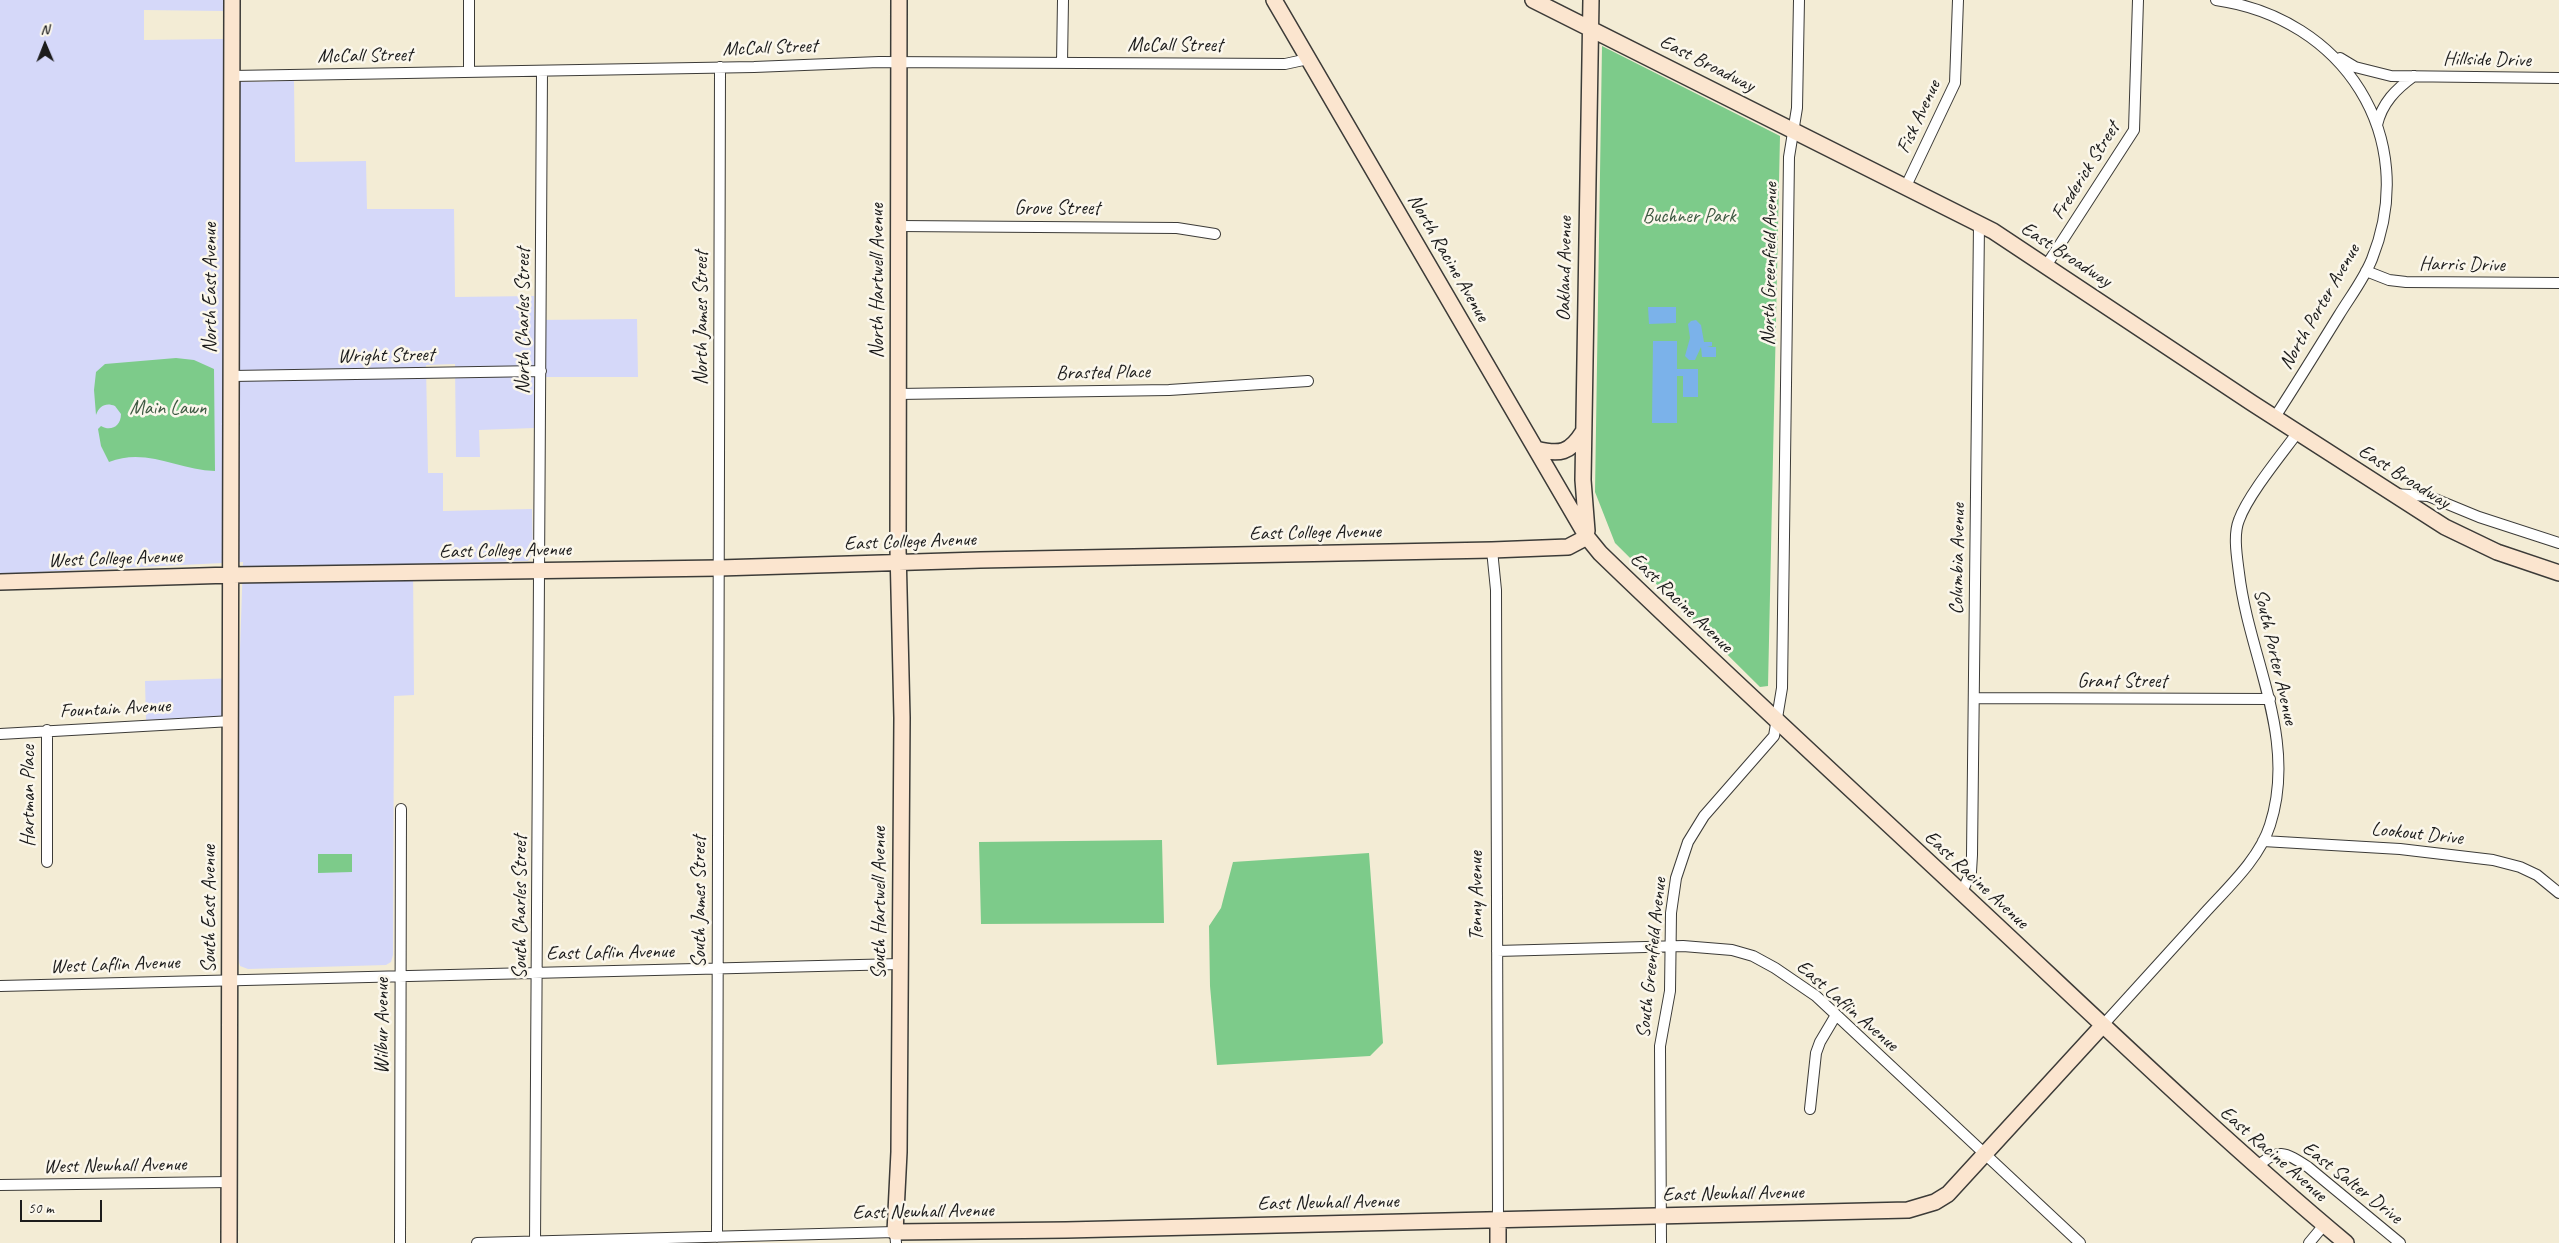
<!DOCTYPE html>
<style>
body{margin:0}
#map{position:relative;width:2559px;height:1243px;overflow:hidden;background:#f3ecd5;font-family:Caveat,sans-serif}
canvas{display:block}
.north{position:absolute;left:20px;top:20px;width:50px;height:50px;-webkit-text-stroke:4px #fbf7ec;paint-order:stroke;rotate:359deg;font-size:14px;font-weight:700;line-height:20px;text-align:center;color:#1c1c1c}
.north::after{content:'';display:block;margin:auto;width:18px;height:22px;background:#1c1c1c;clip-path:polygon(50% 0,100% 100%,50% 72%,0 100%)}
.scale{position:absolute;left:20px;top:1200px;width:82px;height:22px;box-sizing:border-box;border:2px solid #1c1c1c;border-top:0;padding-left:6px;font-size:15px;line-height:18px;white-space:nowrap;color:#1c1c1c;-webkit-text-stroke:4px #fbf7ec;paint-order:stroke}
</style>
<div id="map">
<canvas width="2559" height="1243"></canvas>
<div class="north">N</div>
<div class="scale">50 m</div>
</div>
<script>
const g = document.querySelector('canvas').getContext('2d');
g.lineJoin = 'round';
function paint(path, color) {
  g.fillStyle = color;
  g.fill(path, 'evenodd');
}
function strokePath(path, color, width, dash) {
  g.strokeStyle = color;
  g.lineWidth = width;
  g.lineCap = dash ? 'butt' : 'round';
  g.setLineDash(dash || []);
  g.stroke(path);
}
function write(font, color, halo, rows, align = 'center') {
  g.font = font + ' Caveat,sans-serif';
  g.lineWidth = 5;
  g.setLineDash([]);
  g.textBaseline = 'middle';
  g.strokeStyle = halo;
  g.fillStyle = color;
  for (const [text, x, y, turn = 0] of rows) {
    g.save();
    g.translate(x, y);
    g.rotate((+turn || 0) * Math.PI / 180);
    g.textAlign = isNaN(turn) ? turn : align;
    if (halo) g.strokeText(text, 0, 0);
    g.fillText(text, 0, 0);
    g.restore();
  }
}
paint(new Path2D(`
 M0 0H223V11L144 10V40L223 39V82L294 81 295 162 366 161 367 209H454L455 297 534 296V320L637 319 638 377H534V428L479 430 480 457H456L455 364 426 365 428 473H443V511L532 509 533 553 528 561 413 564 414 695 394 696 393 955 391 962 386 965 248 969 240 966 238 959 239 718 146 720 145 681 239 678 243 562 0 574Z`), '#d5d8f9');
paint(new Path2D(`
 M1602 46 1780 136 1768 686 1760 687 1615 543 1595 492Z
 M176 358 194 360 214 369 215 471C178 470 146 447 109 462L101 446 98 429 101 426C111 432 121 426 121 414L115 406C106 402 99 406 96 415L94 390 96 372 105 364Z
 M1162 840 1164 923 981 924 979 842Z
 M1369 853 1383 1043 1370 1056 1217 1065 1210 986 1209 926 1221 908 1233 862Z
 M318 854H352V872L318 873Z`), '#7dcb8a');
paint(new Path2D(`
 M1648 307H1676V323L1649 324Z
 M1696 320 1701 325 1704 342H1712V346L1707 347H1716V357H1702L1701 347 1695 360H1689L1685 356 1690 338 1688 324 1691 321Z
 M1653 341H1677V369H1698V397H1683V376H1677V423H1652Z`), '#7bb2ea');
const street = new Path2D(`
 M469 0V72
 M2216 0C2343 18 2421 136 2372 259 2364 279 2350 297 2339 315 2318 349 2297 383 2275 417
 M2340 58 2355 67 2391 76 2559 78
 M1062 63 1063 0
 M232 76 754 67 879 62 1285 64 1308 59
 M2377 125C2382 103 2396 89 2414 76
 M1906 186 1955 83 1958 0
 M899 226 1177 228 1215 234
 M2046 266 2134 130 2138 0
 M2366 271 2389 280 2406 282 2559 283
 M232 376 541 371
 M898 394 1169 390 1308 381
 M2393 494 2428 496 2479 517 2559 543
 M1492 550 1496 590 1498 1220
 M1974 698 2270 699
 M47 730V862
 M0 734 232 721
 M2263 841 2400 849 2493 860 2520 867 2537 875 2559 893
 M1962 892 1971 872 1972 855 1979 224
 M1497 951 1683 946 1732 950 1753 956 1775 968 1816 996 2080 1243
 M0 986 900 964
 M2103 1025C2136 989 2169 952 2202 916 2226 889 2259 860 2270 825 2298 738 2249 658 2239 573 2237 557 2233 535 2239 520 2248 495 2281 455 2298 432
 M1810 1109 1816 1053 1820 1042 1836 1015
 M2256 1168C2277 1147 2285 1152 2308 1167L2400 1243
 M0 1185 230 1182
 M717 1237 720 67
 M400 1243 401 809
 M477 1243 895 1232 896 1243
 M535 1243 542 71
 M1661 1243 1660 1046 1670 991 1671 913 1676 878 1688 842 1704 816 1774 736 1782 688 1789 157 1797 108 1799 0
 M2309 1243 2324 1225`);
const secondary = new Path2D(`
 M899 0 898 549 902 718 899 1152 895 1232 1066 1230 1908 1210 1935 1202 1948 1194 2103 1025
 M1274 0 1587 537 1600 553C1719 668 1840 779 1961 892 2088 1010 2212 1131 2346 1243
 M1533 0 1993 231 2252 403 2445 527 2497 552 2559 573
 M1536 449C1560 455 1570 453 1583 432
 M1587 531 1583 480 1591 0
 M0 582 232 575 719 568 980 560 1492 550 1568 547 1587 537
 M229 1243 232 0
 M1498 1243V1220`);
strokePath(street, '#3c3b38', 12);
strokePath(secondary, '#3c3b38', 18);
strokePath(street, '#fff', 10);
strokePath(secondary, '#fbe5cf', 15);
write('20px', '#1c1c1c', '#fbf7ec', [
 ["McCall Street",1175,46],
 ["McCall Street",770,48,-2],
 ["McCall Street",365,56,-1],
 ["Hillside Drive",2487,60,1],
 ["East Broadway",1707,64,27],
 ["Fisk Avenue",1919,117,-65],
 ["Frederick Street",2086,171,-58],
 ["Grove Street",1057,209],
 ["East Broadway",2066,255,33],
 ["North Racine Avenue",1448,258,60],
 ["North Greenfield Avenue",1770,264,-89],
 ["Harris Drive",2462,265,1],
 ["Oakland Avenue",1565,269,-89],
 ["North Hartwell Avenue",878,281,-90],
 ["North East Avenue",211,288,-90],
 ["North Porter Avenue",2320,307,-60],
 ["North James Street",702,318,-90],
 ["North Charles Street",524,321,-90],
 ["Wright Street",386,356,-1],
 ["Brasted Place",1103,373,-1],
 ["East Broadway",2404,477,32],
 ["East College Avenue",1315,533,-1],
 ["East College Avenue",910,542,-2],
 ["East College Avenue",505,551,-1],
 ["West College Avenue",115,559,-2],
 ["Columbia Avenue",1958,559,-89],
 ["East Racine Avenue",1681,603,44],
 ["South Porter Avenue",2275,657,77],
 ["Grant Street",2122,682],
 ["Fountain Avenue",115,709,-3],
 ["Hartman Place",29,796,-90],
 ["Lookout Drive",2417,834,6],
 ["East Racine Avenue",1976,880,43],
 ["Tenny Avenue",1477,896,-90],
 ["South James Street",700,902,-90],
 ["South Hartwell Avenue",880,903,-90],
 ["South Charles Street",521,907,-90],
 ["South East Avenue",210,909,-90],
 ["East Laflin Avenue",610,953,-1],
 ["South Greenfield Avenue",1652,958,-84],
 ["West Laflin Avenue",115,965,-2],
 ["East Laflin Avenue",1847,1006,41],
 ["Wilbur Avenue",383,1026,-90],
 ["East Racine Avenue",2273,1154,41],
 ["West Newhall Avenue",115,1166,-1],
 ["East Salter Drive",2352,1183,38],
 ["East Newhall Avenue",1733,1194,-1],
 ["East Newhall Avenue",1328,1203,-1],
 ["East Newhall Avenue",923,1212,-1]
]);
write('20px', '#3e5942', '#fbf7ec', [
 ["Buchner Park",1689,217],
 ["Main Lawn",168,409]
]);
</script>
